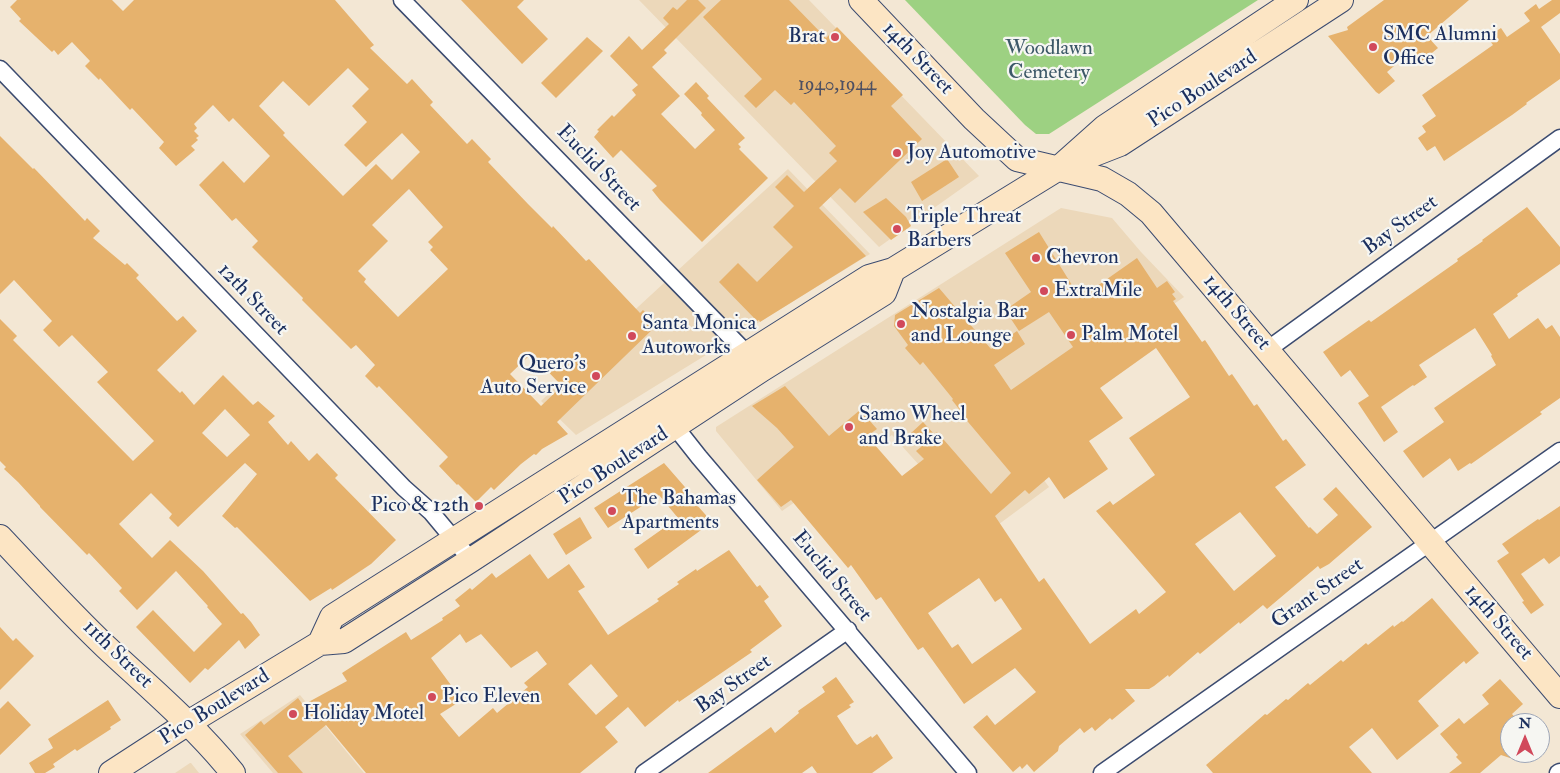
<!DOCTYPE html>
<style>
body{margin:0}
#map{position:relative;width:1560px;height:773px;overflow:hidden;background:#f3e7d4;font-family:"IM FELL Double Pica",serif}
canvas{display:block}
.north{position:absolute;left:1500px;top:713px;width:50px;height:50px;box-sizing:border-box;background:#f6f6f2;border:1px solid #9ea6b7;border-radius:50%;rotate:0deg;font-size:14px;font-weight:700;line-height:20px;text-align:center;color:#1b2f5e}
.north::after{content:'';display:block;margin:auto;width:18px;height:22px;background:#d1495b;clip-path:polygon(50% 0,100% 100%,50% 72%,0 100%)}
</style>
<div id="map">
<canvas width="1560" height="773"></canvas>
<div class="north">N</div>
</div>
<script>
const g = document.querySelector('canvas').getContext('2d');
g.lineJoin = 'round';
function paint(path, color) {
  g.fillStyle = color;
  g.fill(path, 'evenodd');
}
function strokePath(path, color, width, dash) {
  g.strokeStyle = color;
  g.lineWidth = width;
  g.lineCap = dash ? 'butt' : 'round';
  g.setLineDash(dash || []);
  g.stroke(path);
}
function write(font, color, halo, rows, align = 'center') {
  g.font = font + ' "IM FELL Double Pica",serif';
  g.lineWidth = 4.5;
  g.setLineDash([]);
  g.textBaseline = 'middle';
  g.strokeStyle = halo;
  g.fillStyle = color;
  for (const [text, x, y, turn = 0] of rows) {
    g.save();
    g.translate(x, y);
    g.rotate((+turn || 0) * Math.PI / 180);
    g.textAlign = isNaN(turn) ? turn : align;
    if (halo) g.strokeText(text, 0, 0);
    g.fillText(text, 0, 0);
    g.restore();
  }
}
paint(new Path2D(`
 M639 0H809L979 176 879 247Z
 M788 169 870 254 576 435 541 401 639 306Z
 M1061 208 1112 218 1141 252 1184 297 1001 423 1049 487 983 536 892 435 782 511 716 431V427Z
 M300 695 364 773H273L240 734Z
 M191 763 199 773H175L190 763Z`), '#ecd8ba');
paint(new Path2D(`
 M905 0H1258L1049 134H1036L1025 125Z`), '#9dd182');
paint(new Path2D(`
 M17 0H112L123 11 134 0H335L374 45 370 48 407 84 412 79 433 102 430 105 467 144 472 139 491 159 488 162 528 204 552 228 553 226 586 261 589 259 640 313 643 310 657 325 557 422 568 434 542 449 536 455 534 454 521 464 494 490 491 487 476 502 458 484 457 485 439 466 448 457 379 386 377 388 365 376 375 365 356 345 351 349 302 300 303 298 252 247 258 241 236 218 232 221 199 185 223 161 244 183 270 156 233 118 229 122 213 105 194 124 197 128 194 131 199 136 196 138 198 140 191 146 195 150 176 166 159 148 164 142 132 108 130 110 100 78 99 80 85 66 90 61 72 42 58 55 54 50 52 52 19 21 21 19 10 7ZM348 68 369 89 352 106 367 122 344 145 366 167 402 133 420 152 392 180 376 164 343 196 283 135 285 133 259 106 283 81 309 106ZM409 189 443 227 428 242 433 247 430 250 448 269 398 317 364 282 366 279 358 271 388 241 372 225ZM531 354 562 386 541 406 510 374Z
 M461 0H524L517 7 548 39 522 64Z
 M687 0H698L706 8 664 50 667 53 652 67 680 96 661 114 695 149 715 130 701 115 702 113 684 94 696 82 709 96 707 98 745 138 738 144 741 147 739 149 768 178 702 242 660 200 652 190 657 186 621 150 613 158 594 137 599 131 597 130 612 115 614 117 636 95 632 90 638 85 610 56 629 36 642 50 669 24 663 18 673 7 677 10Z
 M721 0H789L826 38 837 27 903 95 891 106 922 139 855 203 840 188 819 208 866 256 760 322 759 320 757 321 719 282 738 263 757 282 793 247 773 227 794 206 775 187 787 175 804 192 837 161 829 153 836 146 794 102 791 105 775 90 756 108 744 96 762 79 703 17Z
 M1384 0H1469L1427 36 1438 48 1422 61 1413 50 1387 72 1395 81 1379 94 1376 92 1328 36 1348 30 1347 27Z
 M1552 0H1560V13L1541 27 1560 54V79L1526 103 1527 104 1512 115 1444 161 1435 146 1427 151 1418 138 1426 132 1422 126 1436 116 1422 95 1493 45 1487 37 1501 28 1507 37 1530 21 1524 13 1536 4 1539 9Z
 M587 37 603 51 556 98 541 83Z
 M0 136 33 169 34 168 85 221 87 218 100 231 93 238 125 265 127 263 139 275 136 278 177 321 183 316 197 331 157 370 180 393 182 391 194 405 223 375 253 405 258 401 275 416 268 422 288 445 291 441 309 461 317 453 338 475 335 478 396 540 371 564 332 590 331 588 310 601 266 556 237 527 235 528 222 516 257 474 245 463 178 527 169 518 172 514 151 493 119 524 152 558 170 540 203 571 241 614 243 613 251 622 260 635 245 649 239 640 208 670 205 668 190 683 136 627 153 610 194 652 222 624 207 607 208 606 176 571 137 610 119 591 122 588 89 553 87 555 40 507V506L18 482 4 469 6 467 0 461V319L17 336 13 340 133 461 154 441 97 382 108 372 72 335 59 347 43 330 52 321 14 280 0 294ZM225 409 250 435 227 457 202 433Z
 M947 159 959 177 922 201 911 182Z
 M886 198 906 217 911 226 891 240 863 212Z
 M1527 207 1560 247V264L1517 294 1518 296 1493 314 1509 339 1538 318 1546 329 1552 325 1560 337V398L1540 412 1542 414 1471 464 1470 463 1458 471 1450 458 1423 478 1403 451 1444 422 1434 408 1496 365 1491 356 1492 355 1475 328 1419 365 1427 377 1414 386 1413 385 1381 407 1398 432 1384 442 1358 403 1369 396 1350 370 1341 377 1323 352 1369 320 1371 322 1458 261 1457 259 1483 241 1482 240Z
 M1039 232 1080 298 1137 258 1157 288 1167 281 1175 292 1172 294 1176 299 1173 301 1202 342 1205 340 1229 376 1232 374 1254 406 1257 404 1283 441 1286 439 1306 465 1275 487 1309 528 1310 527 1317 534 1338 515 1323 499 1336 487 1372 527 1329 564 1320 569 1318 566 1267 609 1263 605 1240 624 1239 622 1200 654 1198 652 1169 677 1168 675 1154 686 1149 689H1125L1135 701 1112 720 1110 718 1095 731 1092 727 1084 733 1080 728 1059 746 1058 751 1034 772 1027 764 1022 769 1020 766 1013 772 973 727 987 715 995 725 1036 692 1015 668 964 704 923 647 918 650 881 597 876 600 851 565 848 568 791 500 781 507 757 480 794 447 777 428 752 406 785 386 829 436 860 410 877 429 867 436 902 476 924 459 916 451 921 447 910 434 923 422 934 434 937 432 991 494 1011 473 958 410 959 409 952 400 953 399 923 362 920 365 905 348 908 345 894 326 895 315 939 288 991 349 1017 331 1025 344 994 365 1011 390 1073 347 1049 312 1019 331 1005 310 1031 292 1005 253ZM1156 348 1190 397 1129 438 1155 475 1113 505 1110 501 1096 511 1166 592 1139 614 1136 609 1090 644 1044 578 1039 582 995 516 1025 490 1029 494 1049 477 1064 499 1108 469 1089 441 1123 418 1100 388ZM1240 512 1276 556 1234 591 1195 544ZM979 578 995 602 1001 598 1022 629 972 664 958 644 952 648 928 613Z
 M664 463 698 502 696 504 712 522 648 569 634 549 678 518 659 495 608 528 594 508Z
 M1560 506V556L1549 564 1544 558 1521 574 1544 605 1531 614 1522 602 1524 601 1499 564 1497 561 1509 553 1502 544 1538 519 1539 520Z
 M580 517 592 538 566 555 553 534Z
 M729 550 757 587 760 585 769 597 764 601 782 626 750 650 752 652 679 702 678 700 645 727 628 707 605 727 618 742 580 773H366L326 725 288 756 303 773H278L245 735 261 721 264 725 298 698 303 705 347 681 342 673 406 632 411 640 443 620 442 618 460 606 455 600 470 588 472 590 492 573 496 578 530 554 548 579 569 564 585 587 578 591 608 635 659 601 657 599 679 584 677 582 696 569 697 571ZM460 634 466 643 481 634 511 668 537 651 547 664 524 683 528 687 497 713 493 708 459 737 440 714 462 700 431 658ZM591 664 618 696 596 715 568 684Z
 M1432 598 1479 653 1466 664 1464 661 1418 701 1439 726 1397 760 1372 728 1349 747 1372 773H1213L1206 765 1265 714 1267 715 1286 699 1288 700 1308 683 1310 685 1341 660 1343 662 1366 643 1368 645 1393 625 1394 627 1402 621 1403 622Z
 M0 627 13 641 16 638 34 656 0 690Z
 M836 677 854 702 849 705 851 707 837 716 854 742 857 745 871 736 872 738 877 734 893 758 872 773H817L812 766 802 773H708L771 727 775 733 799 713 798 711 825 692 822 687Z
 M1500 679 1523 704 1512 714 1520 723H1510V758L1501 755 1480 773H1449L1462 763 1456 757 1458 755 1440 734 1459 718 1464 724 1489 704 1482 695Z
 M108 700 121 720 110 727 111 729 77 751 75 749 53 764 55 767 45 773H35L29 763 53 748 48 739Z
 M8 701 31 725 0 755V709Z`), '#e6b26d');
const street = new Path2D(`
 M402 0 753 360
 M0 69 404 488 431 512 471 560
 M1267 350 1560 138
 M669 419 699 457 968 773
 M644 773 848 630
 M1102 773 1560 451
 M1558 773 1560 772`);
const secondary = new Path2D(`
 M861 0 974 119 1017 159 1102 179 1128 194 1151 213 1560 696
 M1074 162 1120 144 1341 0
 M0 537C35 574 69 612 106 647 150 688 195 726 233 773
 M320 643 332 617 869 277 893 270 1059 168 1105 127 1296 0
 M111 773 188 723 320 643 344 641 471 560 761 370 884 293 893 270`);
strokePath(street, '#3b4b70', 19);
strokePath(secondary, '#3b4b70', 26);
strokePath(street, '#fff', 16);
strokePath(secondary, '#fce5c4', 24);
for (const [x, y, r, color] of [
 [835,37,5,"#d1495b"],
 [1373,47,5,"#d1495b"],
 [897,153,5,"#d1495b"],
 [897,229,5,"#d1495b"],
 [1036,258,5,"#d1495b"],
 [1044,291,5,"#d1495b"],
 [901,324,5,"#d1495b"],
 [1071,335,5,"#d1495b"],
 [632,336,5,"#d1495b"],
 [596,376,5,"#d1495b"],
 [849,427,5,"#d1495b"],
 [479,506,5,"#d1495b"],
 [612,511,5,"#d1495b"],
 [432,697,5,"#d1495b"],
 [293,714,5,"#d1495b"]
]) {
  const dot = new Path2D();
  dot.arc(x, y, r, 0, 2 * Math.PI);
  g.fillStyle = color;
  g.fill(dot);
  strokePath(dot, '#f6f6f2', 2);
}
write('19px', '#4e5062', null, [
 ["1940,1944",837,86]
]);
write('21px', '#1b2f5e', '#f6f6f2', [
 ["SMC Alumni",1383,35],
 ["Office",1383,59],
 ["Brat",825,37,"right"],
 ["Joy Automotive",907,153],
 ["Triple Threat",907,217],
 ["Barbers",907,241],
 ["Chevron",1046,258],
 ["ExtraMile",1054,291],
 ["Nostalgia Bar",911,312],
 ["and Lounge",911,336],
 ["Santa Monica",642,324],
 ["Autoworks",642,348],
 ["Palm Motel",1081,335],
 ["Quero's",586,364,"right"],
 ["Auto Service",586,388,"right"],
 ["Samo Wheel",859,415],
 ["and Brake",859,439],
 ["The Bahamas",622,499],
 ["Apartments",622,523],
 ["Pico & 12th",469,506,"right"],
 ["Pico Eleven",442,697],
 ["Holiday Motel",303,714]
], 'left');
write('21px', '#3c5867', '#f6f6f2', [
 ["Woodlawn",1049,49],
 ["Cemetery",1049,73]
]);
write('21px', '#1b2f5e', '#f6f6f2', [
 ["14th Street",917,59,46],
 ["Pico Boulevard",1203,90,-33],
 ["Euclid Street",598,169,46],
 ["Bay Street",1401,226,-36],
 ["12th Street",252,300,46],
 ["14th Street",1236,313,50],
 ["Pico Boulevard",614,467,-33],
 ["Euclid Street",831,577,50],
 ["Grant Street",1318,594,-35],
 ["14th Street",1498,623,49],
 ["11th Street",117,655,44],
 ["Bay Street",734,685,-35],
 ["Pico Boulevard",215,708,-32]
]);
</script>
